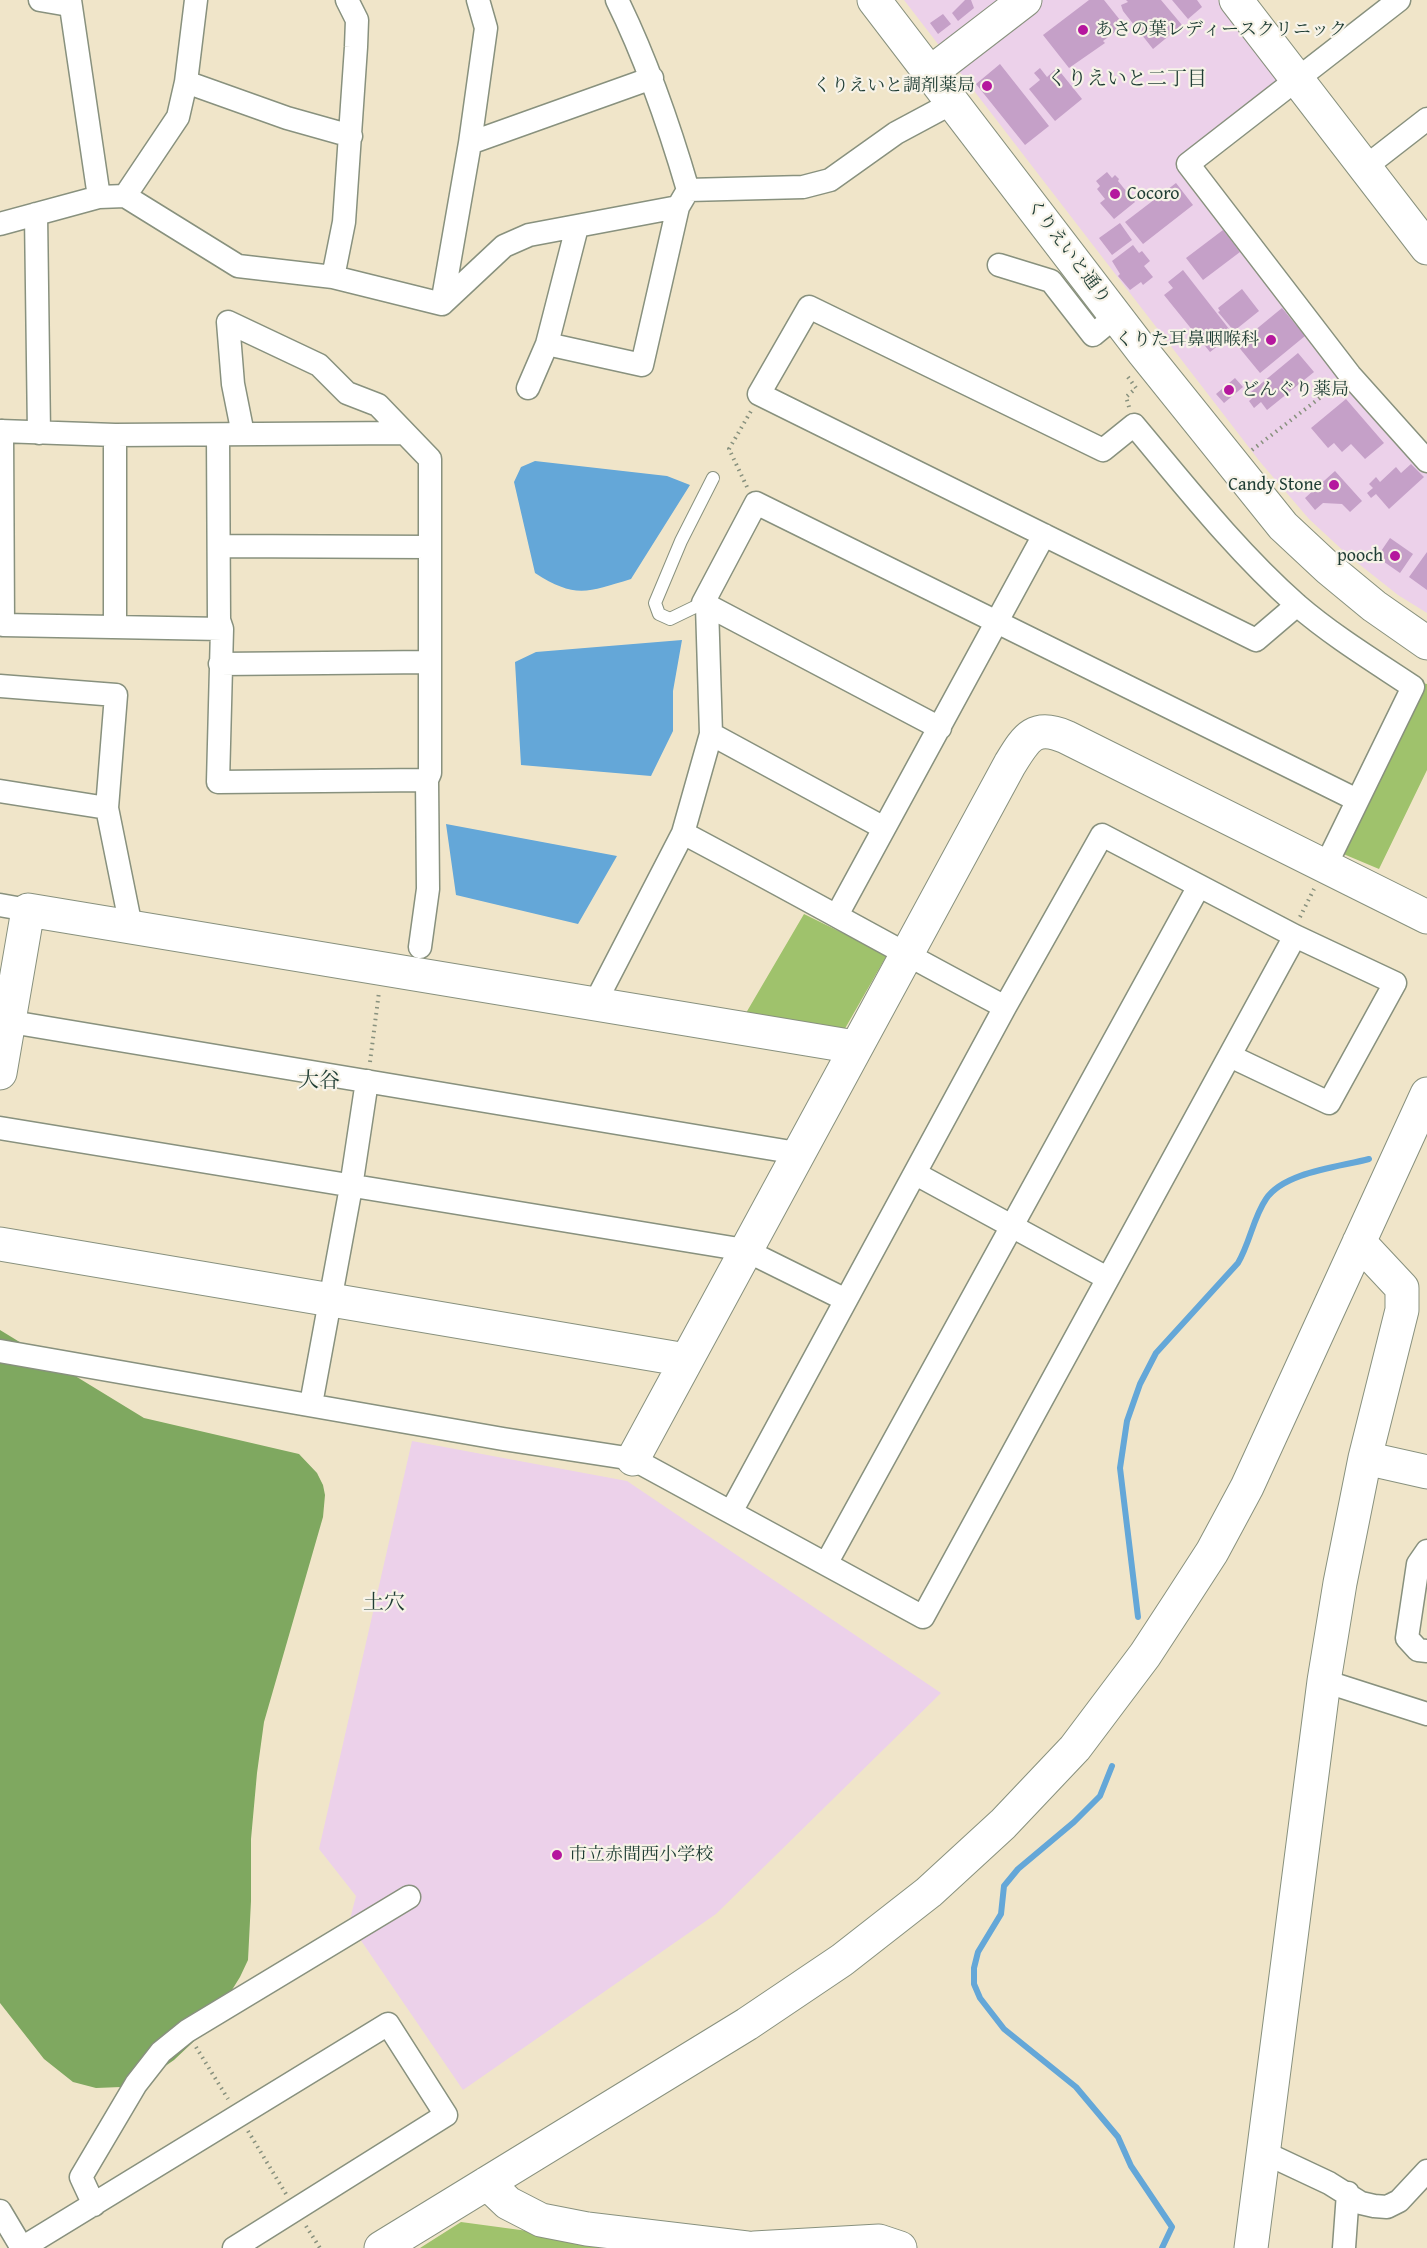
<!DOCTYPE html>
<meta charset="utf-8">
<style>
body{margin:0}
canvas{display:block;background:#f0e5c9}
</style>
<canvas width="1427" height="2248"></canvas>
<script>
const g = document.querySelector('canvas').getContext('2d');
g.lineJoin = 'round';
function paint(path, color) {
  g.fillStyle = color;
  g.fill(path, 'evenodd');
}
function strokePath(path, color, width, dash) {
  g.strokeStyle = color;
  g.lineWidth = width;
  g.lineCap = dash ? 'butt' : 'round';
  g.setLineDash(dash || []);
  g.stroke(path);
}
function write(font, color, halo, rows, align = 'center') {
  g.font = font + ' "Gentium Book Plus","Noto Serif JP",serif';
  g.lineWidth = 4.5;
  g.setLineDash([]);
  g.textBaseline = 'middle';
  g.strokeStyle = halo;
  g.fillStyle = color;
  for (const [text, x, y, turn = 0] of rows) {
    g.save();
    g.translate(x, y);
    g.rotate((+turn || 0) * Math.PI / 180);
    g.textAlign = isNaN(turn) ? turn : align;
    if (halo) g.strokeText(text, 0, 0);
    g.fillText(text, 0, 0);
    g.restore();
  }
}
paint(new Path2D(`
 M904 0H1218L1277 76 1276 84 1176 163 1338 372 1407 453 1427 473V613L1398 595 1350 557 1309 519 1261 463Z
 M412 1441 627 1481 941 1693 716 1914 463 2090 349 1923 356 1896 319 1849Z`), '#ecd1ea');
paint(new Path2D(`
 M1423 683 1427 684V770L1379 869 1341 853Z
 M804 914 887 955 843 1032 746 1013Z
 M461 2222 654 2248H420Z`), '#9fc26c');
paint(new Path2D(`
 M0 1330 144 1418 299 1454 317 1473 323 1485 325 1495 323 1517 264 1722 257 1773 251 1839V1901L248 1960 240 1977 209 2027 174 2060 161 2069 121 2087 96 2088 73 2082 44 2059 0 2003Z`), '#7fa860');
paint(new Path2D(`
 M535 461 667 476 690 485 631 579C588 592 575 599 535 573L514 482 521 467Z
 M682 640 673 691V731L651 776 521 765 515 662 536 652Z
 M446 824 617 856 578 924 456 895Z`), '#64a7d8');
strokePath(new Path2D(`
 M1138 1617 1120 1468 1127 1421 1140 1384 1156 1353 1238 1263C1250 1243 1253 1218 1266 1199 1284 1172 1339 1167 1369 1159
 M1112 1766 1100 1796 1074 1822 1018 1869 1004 1886 1001 1914 978 1952 974 1968V1984L980 1998 1004 2029 1076 2087 1118 2137 1131 2166 1172 2227 1162 2248`), '#64a7d8', 6);
paint(new Path2D(`
 M965 0H971L974 8 958 21 952 13Z
 M1089 0H1104L1124 25 1103 41 1105 43 1069 68 1043 35Z
 M1126 0H1161L1182 25 1153 49 1123 11 1121 5 1128 2Z
 M1172 0H1197L1202 7 1188 19Z
 M943 14 951 24 938 34 930 23Z
 M1000 64 1049 126 1025 145 976 84Z
 M1040 68 1047 77 1057 68 1082 99 1055 121 1029 89 1040 80 1034 73Z
 M1107 172 1112 178 1115 175 1119 179 1118 181 1135 202 1114 219 1100 203 1105 199 1097 189 1100 186 1096 181Z
 M1176 183 1193 205 1143 244 1125 222Z
 M1120 223 1132 240 1112 255 1099 238Z
 M1223 230 1240 252 1203 280 1186 258Z
 M1133 245 1139 253 1142 251 1150 261 1144 266 1153 277 1143 285 1141 282 1130 290 1118 276 1120 274 1112 261Z
 M1183 270 1233 334 1210 352 1164 295 1173 288 1168 282Z
 M1242 289 1259 311 1234 331 1218 312 1220 311 1218 308Z
 M1282 308 1305 336 1260 373 1237 345Z
 M1298 353 1314 372 1267 410 1261 402 1254 408 1249 401 1255 396 1251 392Z
 M1235 378 1243 387 1224 403 1216 394Z
 M1346 399 1384 443 1365 459 1351 444 1342 452 1334 443 1328 448 1311 428Z
 M1411 464 1424 477 1389 509 1376 494 1371 498 1367 493 1373 488 1369 484 1376 477 1380 482 1396 467 1401 473Z
 M1335 471 1362 501 1350 512 1342 504 1323 503 1315 510 1305 498Z
 M1390 538 1413 554 1400 573 1377 557Z
 M1427 552V590L1409 577Z`), '#c5a0c8');
const lane = new Path2D(`
 M703 603 670 619 659 614 655 603 681 541 713 478`);
const street = new Path2D(`
 M40 0 69 5
 M70 0 99 197
 M1399 0 1188 164 1350 375 1427 461
 M186 82 287 118 351 136
 M470 143 486 28 478 0
 M1364 168 1427 119
 M688 190 803 187 830 180 896 133 952 103
 M125 196 178 117 186 82 196 0
 M36 214 39 433
 M0 224 99 197 125 196 238 266 333 277 442 304 504 246 529 235 678 207 688 190C669 125 647 61 617 0
 M999 265 1051 281 1093 335 1116 316
 M333 277 344 222 356 47 357 20 347 0
 M442 304 470 143 652 78
 M547 344 642 365 678 207
 M528 388 547 344 577 227
 M0 431 115 435 405 433
 M2 431 3 625 222 629
 M218 435 219 620 222 629 218 782 427 780 430 773V459L378 405 347 393 319 365 228 322 233 384 243 434
 M220 546 428 547
 M1297 605 1256 640 759 394 809 307 1103 450 1134 425C1186 487 1236 551 1297 605 1333 636 1374 661 1413 687L1325 867
 M707 606 711 734
 M115 627V435
 M220 664 430 662
 M0 686 116 695 107 808 131 927
 M940 728 703 603 756 503 1357 800
 M0 791 107 808
 M683 833C791 890 897 950 1005 1007
 M0 905 28 910
 M837 915 1044 535
 M420 947 428 889 427 780
 M594 1005 683 833 711 734 884 828
 M0 1020 797 1153
 M0 1128 745 1250 846 1300
 M916 1174 1107 1278
 M0 1351 503 1439 633 1459 923 1617 1295 936
 M311 1404 351 1187 367 1081
 M731 1512 1005 1007 1102 835 1295 936 1395 983 1329 1103 1230 1056
 M1427 1551 1418 1564 1407 1638 1418 1650 1427 1651
 M826 1564 1199 886
 M1324 1681 1427 1714
 M1263 2152 1329 2183 1361 2203 1374 2206 1387 2207 1399 2201 1427 2171
 M94 2205 81 2177 136 2084 161 2052 187 2031 409 1897
 M0 2211 22 2248
 M22 2248 388 2024 446 2115 234 2248
 M1344 2248 1348 2193`);
const secondary = new Path2D(`
 M874 0 1144 353 1283 526 1328 568 1374 606 1427 643
 M1236 0 1427 248
 M930 73 1025 0
 M0 1073 28 910 855 1047
 M0 1244 686 1360
 M1365 1458 1427 1472
 M633 1459 1010 764C1026 738 1034 723 1066 737L1427 917
 M487 2183 508 2203 541 2220 587 2229 747 2248
 M381 2248 747 2024 842 1960 929 1892 1003 1824 1075 1748 1145 1655 1179 1603 1212 1552 1247 1487 1427 1094
 M754 2248 879 2241 900 2248
 M1251 2248 1324 1681 1340 1583 1365 1458 1402 1310V1288L1359 1242`);
strokePath(lane, '#88917e', 14);
strokePath(street, '#88917e', 25);
strokePath(secondary, '#88917e', 35);
strokePath(new Path2D(`
 M1128 377 1136 388 1126 397 1129 407
 M1252 450 1334 387
 M747 487 729 449 751 411
 M1300 917 1314 889
 M370 1062 379 992
 M196 2047 228 2099
 M248 2131 286 2194
 M306 2226 320 2248`), '#88917e', 4, [1.5, 4.5]);
strokePath(lane, '#fff', 12);
strokePath(street, '#fff', 22);
strokePath(secondary, '#fff', 33);
for (const [x, y, r, color] of [
 [1083,30,6,"#b5179e"],
 [987,86,6,"#b5179e"],
 [1115,194,6,"#b5179e"],
 [1271,340,6,"#b5179e"],
 [1229,390,6,"#b5179e"],
 [1334,485,6,"#b5179e"],
 [1395,556,6,"#b5179e"],
 [557,1855,6,"#b5179e"]
]) {
  const dot = new Path2D();
  dot.arc(x, y, r, 0, 2 * Math.PI);
  g.fillStyle = color;
  g.fill(dot);
  strokePath(dot, '#f7f3e8', 2);
}
write('18px', '#1f3d34', '#f7f3e8', [
 ["あさの葉レディースクリニック",1095,30],
 ["くりえいと調剤薬局",975,86,"right"],
 ["Cocoro",1127,194],
 ["くりた耳鼻咽喉科",1259,340,"right"],
 ["どんぐり薬局",1241,390],
 ["Candy Stone",1322,485,"right"],
 ["pooch",1383,556,"right"],
 ["市立赤間西小学校",569,1855]
], 'left');
write('18px', '#1f3d34', '#f7f3e8', [
 ["くりえいと通り",1068,252,53]
]);
write('20px', '#1f3d34', '#f7f3e8', [
 ["くりえいと二丁目",1127,80]
]);
write('21px', '#1f3d34', '#f7f3e8', [
 ["大谷",319,1082],
 ["土穴",384,1604]
]);
</script>
